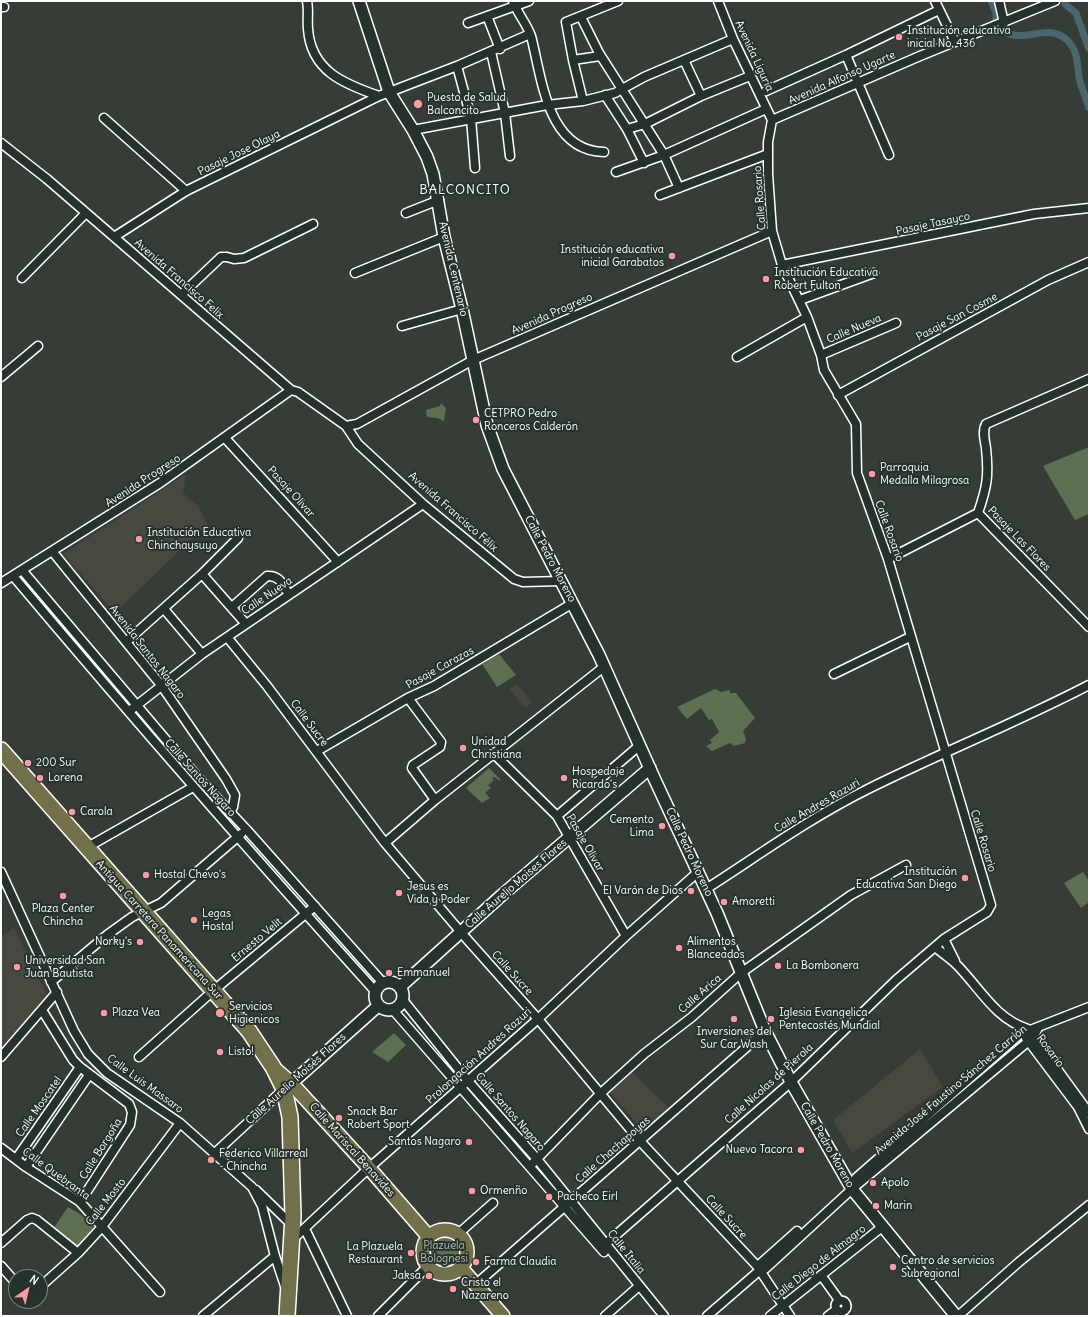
<!DOCTYPE html>
<meta charset="utf-8">
<style>
body{margin:0}
#map{position:relative;width:1090px;height:1317px;overflow:hidden;background:#353d36;font-family:Delius,sans-serif}
canvas{display:block}
.frame{position:absolute;inset:0;border:2px solid #fff;pointer-events:none}
.north{position:absolute;left:8px;top:1269px;width:40px;height:40px;box-sizing:border-box;background:#26332d;border:1px solid #7d8581;border-radius:50%;rotate:34deg;font-size:11px;font-weight:700;line-height:16px;text-align:center;color:#fff}
.north::after{content:'';display:block;margin:auto;width:14px;height:18px;background:#ff9aa2;clip-path:polygon(50% 0,100% 100%,50% 72%,0 100%)}
</style>
<div id="map">
<canvas width="1090" height="1317"></canvas>
<div class="frame"></div>
<div class="north">N</div>
</div>
<script>
const g = document.querySelector('canvas').getContext('2d');
g.lineJoin = 'round';
function paint(path, color) {
  g.fillStyle = color;
  g.fill(path, 'evenodd');
}
function strokePath(path, color, width, dash) {
  g.strokeStyle = color;
  g.lineWidth = width;
  g.lineCap = dash ? 'butt' : 'round';
  g.setLineDash(dash || []);
  g.stroke(path);
}
function write(font, color, halo, rows, align = 'center') {
  g.font = font + ' Delius,sans-serif';
  g.lineWidth = 4;
  g.setLineDash([]);
  g.textBaseline = 'middle';
  g.strokeStyle = halo;
  g.fillStyle = color;
  for (const [text, x, y, turn = 0] of rows) {
    g.save();
    g.translate(x, y);
    g.rotate((+turn || 0) * Math.PI / 180);
    g.textAlign = isNaN(turn) ? turn : align;
    if (halo) g.strokeText(text, 0, 0);
    g.fillText(text, 0, 0);
    g.restore();
  }
}
paint(new Path2D(`
 M186 474 183 493 199 507 207 524 115 613 63 554Z
 M517 684 532 702 526 708 509 689Z
 M14 927 47 995 3 1047 1 1046V938Z
 M920 1049 943 1087 852 1153 833 1120Z
 M631 1071 669 1108 645 1129H642L609 1092V1089L618 1081 620 1082Z`), '#474941');
paint(new Path2D(`
 M441 403 446 408 444 421 437 418 427 417 426 410 440 406Z
 M1089 447V514L1075 520 1043 466Z
 M499 654 516 675 497 687 482 664Z
 M715 689 721 692 730 690V693H736L755 718 743 731 746 739 745 743 734 746 730 743 712 751 706 746 712 743 710 740 719 732 712 719 709 720 701 708 687 719 677 707Z
 M489 768 500 779V781L494 777 492 779 494 780 488 785 491 788 485 793 490 798 482 803 466 788Z
 M1083 872 1089 881V902L1081 908 1064 883Z
 M394 1033 406 1045 388 1062 372 1052Z
 M68 1207 80 1214 96 1230 79 1250 53 1229Z
 M427 1253a17 17 0 1 1 34 0a17 17 0 1 1-34 0Z`), '#5f7052');
strokePath(new Path2D(`
 M991 1 996 13V22C998 25 1001 29 1004 31 1026 46 1052 17 1072 46 1079 56 1077 70 1080 82 1083 90 1086 99 1089 108
 M1065 4 1076 13 1089 49`), '#4a6770', 7);
const street = new Path2D(`
 M307 1C309 10 307 19 308 29 311 71 344 84 379 96L457 66 530 34
 M513 1C517 13 527 24 531 36 542 78 547 151 604 152
 M718 1 733 39 772 120
 M935 1 955 42
 M999 1 1004 23
 M1 7H4
 M487 16 500 49
 M581 17 599 53 664 155 679 188
 M468 23 529 1
 M491 52 505 113 510 156
 M846 55 889 155
 M573 60 600 56
 M684 60 701 96
 M457 66 471 118 475 168
 M766 91 846 55 939 10
 M605 95 627 129 644 163
 M583 101 573 60 566 22 618 1
 M104 118 186 191
 M772 120 920 56 1055 1
 M627 129 645 124 701 96 750 76
 M413 130 547 105 583 101 615 93 644 77 733 39
 M1 143 47 179 291 390 298 392 346 426
 M616 172 664 155 766 109
 M660 195 768 154
 M406 213 439 200
 M114 237 186 191 379 96
 M782 265 1034 214 1089 208
 M355 273 444 237
 M22 278 86 213
 M181 295 221 257H227L234 259 244 258 313 224
 M800 300 874 273
 M402 326 462 309
 M821 355 896 323
 M737 357 807 317
 M1 377 38 346
 M1089 379 986 424C982 431 985 441 986 448 989 476 987 487 978 513L1089 627
 M838 395 1048 280 1089 262
 M346 426 357 424 473 360 772 231
 M346 426 358 444 423 504 514 579 523 582 561 581
 M225 438 338 562
 M52 551 161 685 226 779 235 795 233 807 230 812
 M888 559 978 513
 M22 570 202 782 246 829 383 983
 M202 574 246 624
 M13 576C131 716 252 855 375 991
 M1 583 160 483 291 390
 M232 607 267 576C280 575 283 585 289 595
 M164 609 202 654
 M227 637 267 686 385 843 465 937 538 1019 640 1141 757 1266 790 1316
 M126 642 202 574 238 538
 M834 674 910 637
 M408 698 441 742 440 747 413 765 412 768 435 800
 M132 709 202 654 423 504
 M317 751 408 698 434 686 573 603
 M494 754 557 816 626 936
 M557 816 640 745
 M385 843 435 800 605 666
 M86 848 193 787
 M1 872 74 1031 88 1054 107 1073 180 1123 252 1187 262 1206 275 1256 285 1286
 M706 889C759 855 810 818 866 790 940 753 1016 723 1089 685
 M944 939 955 961
 M935 947C942 953 950 958 956 964 980 988 995 1019 1028 1029L1089 1113
 M51 982 107 935 132 917 161 903 241 834
 M403 1000 468 1081 537 1159 664 1316
 M42 1010 73 1060 80 1067 129 1104 132 1112 130 1125 80 1202
 M393 1010 604 1252
 M1026 1038 1078 1107 1089 1129
 M1 1057 57 992
 M139 1057 213 991 315 906
 M1 1148 26 1167 80 1202 160 1292
 M215 1153 284 1089
 M16 1159 80 1067
 M530 1166 601 1093 644 1054 692 1017 741 973 851 895 906 865
 M26 1167 89 1075
 M856 1178 1020 1034 1089 1007
 M256 1190 292 1225
 M305 1229 347 1316
 M458 1234 493 1203
 M292 1240 369 1168 538 1019 626 936 698 872
 M1 1243 27 1220 32 1218 37 1220 78 1253
 M601 1248 791 1082 896 980 944 939 987 912 991 905 888 559 857 473 856 424 824 370 821 355 807 317 782 265 772 231 768 174V142L772 120
 M1 1266 16 1283
 M760 1270V1264L797 1231
 M821 1275 839 1300
 M475 1285 765 1031
 M40 1287 78 1253 101 1228 180 1123
 M835.5 1306a5.5 5.5 0 1 1 11 0a5.5 5.5 0 1 1-11 0Z
 M203 1316 275 1256
 M378 1316 428 1266
 M605 1316 639 1286
 M707 1316 760 1270 765 1269 852 1189 1030 1040 1034 1036 1038 1028
 M770 1316 882 1227
 M828 1316 836 1310
 M958 1316 1019 1262 1089 1205`);
const secondary = new Path2D(`
 M359 1 389 92 413 130 427 157 433 174 444 237 462 309 487 425 503 469 599 655 655 780 717 913 765 1031 791 1082 852 1189 956 1316
 M375 996a14 14 0 1 1 28 0a14 14 0 1 1-28 0Z
 M400 987 502 895 650 768
 M285 1089 378 1006`);
const primary = new Path2D(`
 M275 1069 291 1083 369 1168 429 1237
 M423 1252a22 22 0 1 1 44 0a22 22 0 1 1-44 0Z
 M461 1268 503 1316`);
const highway = new Path2D(`
 M1 750 249 1031 273 1067 284 1089 290 1117 293 1216 287 1316`);
strokePath(street, '#fff', 11);
strokePath(secondary, '#fff', 14);
strokePath(primary, '#fff', 16);
strokePath(highway, '#fff', 18);
strokePath(street, '#26332d', 8);
strokePath(secondary, '#26332d', 11);
strokePath(primary, '#71704a', 13);
strokePath(highway, '#71704a', 15);
for (const [x, y, r, color] of [
 [899,37,4,"#ff9aa2"],
 [418,104,5,"#ff9aa2"],
 [672,256,4,"#ff9aa2"],
 [766,279,4,"#ff9aa2"],
 [476,420,4,"#ff9aa2"],
 [872,474,4,"#ff9aa2"],
 [139,539,4,"#ff9aa2"],
 [463,748,4,"#ff9aa2"],
 [28,763,4,"#ff9aa2"],
 [40,778,4,"#ff9aa2"],
 [564,778,4,"#ff9aa2"],
 [72,812,4,"#ff9aa2"],
 [662,826,4,"#ff9aa2"],
 [146,875,4,"#ff9aa2"],
 [965,878,4,"#ff9aa2"],
 [691,891,4,"#ff9aa2"],
 [399,893,4,"#ff9aa2"],
 [63,896,4,"#ff9aa2"],
 [724,902,4,"#ff9aa2"],
 [194,920,4,"#ff9aa2"],
 [140,942,4,"#ff9aa2"],
 [679,948,4,"#ff9aa2"],
 [778,966,4,"#ff9aa2"],
 [17,967,4,"#ff9aa2"],
 [389,973,4,"#ff9aa2"],
 [104,1013,4,"#ff9aa2"],
 [220,1013,5,"#ff9aa2"],
 [734,1019,4,"#ff9aa2"],
 [771,1019,4,"#ff9aa2"],
 [220,1052,4,"#ff9aa2"],
 [339,1118,4,"#ff9aa2"],
 [469,1142,4,"#ff9aa2"],
 [801,1150,4,"#ff9aa2"],
 [211,1160,4,"#ff9aa2"],
 [873,1183,4,"#ff9aa2"],
 [472,1191,4,"#ff9aa2"],
 [549,1197,4,"#ff9aa2"],
 [876,1206,4,"#ff9aa2"],
 [411,1253,4,"#ff9aa2"],
 [476,1262,4,"#ff9aa2"],
 [893,1267,4,"#ff9aa2"],
 [429,1276,4,"#ff9aa2"],
 [453,1289,4,"#ff9aa2"]
]) {
  const dot = new Path2D();
  dot.arc(x, y, r, 0, 2 * Math.PI);
  g.fillStyle = color;
  g.fill(dot);
  strokePath(dot, '#26332d', 1.5);
}
write('11px', '#fff', '#26332d', [
 ["Institución educativa",907,31],
 ["inicial No. 436",907,44],
 ["Puesto de Salud",427,98],
 ["Balconcito",427,111],
 ["Institución educativa",664,250,"right"],
 ["inicial Garabatos",664,263,"right"],
 ["Institución Educativa",774,273],
 ["Robert Fulton",774,286],
 ["CETPRO Pedro",484,414],
 ["Ronceros Calderón",484,427],
 ["Parroquia",880,468],
 ["Medalla Milagrosa",880,481],
 ["Institución Educativa",147,533],
 ["Chinchaysuyo",147,546],
 ["Unidad",471,742],
 ["Christiana",471,755],
 ["200 Sur",36,763],
 ["Hospedaje",572,772],
 ["Ricardo's",572,785],
 ["Lorena",48,778],
 ["Carola",80,812],
 ["Cemento",654,820,"right"],
 ["Lima",654,833,"right"],
 ["Institución",957,872,"right"],
 ["Educativa San Diego",957,885,"right"],
 ["Hostal Chevo's",154,875],
 ["Jesus es",407,887],
 ["Vida y Poder",407,900],
 ["El Varón de Dios",683,891,"right"],
 ["Amoretti",732,902],
 ["Plaza Center",63,909,"center"],
 ["Chincha",63,922,"center"],
 ["Legas",202,914],
 ["Hostal",202,927],
 ["Norky's",132,942,"right"],
 ["Alimentos",687,942],
 ["Blanceados",687,955],
 ["Universidad San",25,961],
 ["Juan Bautista",25,974],
 ["La Bombonera",786,966],
 ["Emmanuel",397,973],
 ["Servicios",229,1007],
 ["Higienicos",229,1020],
 ["Plaza Vea",112,1013],
 ["Iglesia Evangelica",779,1013],
 ["Pentecostés Mundial",779,1026],
 ["Inversiones del",734,1032,"center"],
 ["Sur Car Wash",734,1045,"center"],
 ["Listo!",228,1052],
 ["Snack Bar",347,1112],
 ["Robert Sport",347,1125],
 ["Santos Nagaro",461,1142,"right"],
 ["Nuevo Tacora",793,1150,"right"],
 ["Federico Villarreal",219,1154],
 ["- Chincha",219,1167],
 ["Apolo",881,1183],
 ["Ormenño",480,1191],
 ["Pacheco Eirl",557,1197],
 ["Marin",884,1206],
 ["La Plazuela",403,1247,"right"],
 ["Restaurant",403,1260,"right"],
 ["Centro de servicios",901,1261],
 ["Subregional",901,1274],
 ["Farma Claudia",484,1262],
 ["Jaksa",421,1276,"right"],
 ["Cristo el",461,1283],
 ["Nazareno",461,1296]
], 'left');
write('11px', '#fff', '#26332d', [
 ["Avenida Liguria",754,56,65],
 ["Avenida Alfonso Ugarte",842,78,-24],
 ["Pasaje Jose Olaya",239,153,-26],
 ["Calle Rosario",760,198,-94],
 ["Pasaje Tasayco",933,224,-12],
 ["Avenida Centenario",453,269,77],
 ["Avenida Francisco Felix",179,279,41],
 ["Avenida Progreso",552,314,-24],
 ["Pasaje San Cosme",957,317,-28],
 ["Calle Nueva",854,329,-23],
 ["Avenida Progreso",143,481,-33],
 ["Pasaje Olivar",291,492,48],
 ["Avenida Francisco Félix",453,512,41],
 ["Calle Rosario",889,531,70],
 ["Pasaje Las Flores",1019,539,46],
 ["Calle Pedro Moreno",550,559,62],
 ["Calle Nueva",267,596,-34],
 ["Avenida Santos Nagaro",147,652,52],
 ["Pasaje Carazas",440,668,-29],
 ["Calle Sucre",309,723,53],
 ["Calle Santos Nagaro",200,778,48],
 ["Calle Andres Razuri",817,806,-30],
 ["Calle Rosario",983,841,73],
 ["Pasaje Olivar",585,843,60],
 ["Calle Pedro Moreno",689,852,65],
 ["Calle Aureljo Moises Flores",516,884,-41],
 ["Antigua Carretera Panamericana Sur",159,930,48],
 ["Ernesto Velit",257,940,-40],
 ["Calle Sucre",512,973,48],
 ["Calle Arica",700,994,-41],
 ["Rosario",1050,1051,53],
 ["Prolongación Andres Razuri",479,1056,-42],
 ["Calle Aurelio Moisés Flores",296,1079,-42],
 ["Calle Luis Massaro",145,1084,36],
 ["Calle Nicolas de Pierola",769,1084,-42],
 ["Avenida José Faustino Sánchez Carrión",951,1090,-40],
 ["Calle Moscatel",39,1107,-55],
 ["Calle Santos Nagaro",510,1112,49],
 ["Calle Pedro Moreno",827,1145,60],
 ["Calle Borgoña",101,1149,-58],
 ["Calle Mariscal Benavides",352,1150,48],
 ["Calle Chachapoyas",613,1150,-41],
 ["Calle Quebranta",56,1174,36],
 ["Calle Mosto",106,1202,-52],
 ["Calle Sucre",726,1217,47],
 ["Calle Italia",626,1252,51],
 ["Calle Diego de Almagro",819,1263,-38]
]);
write('11px', '#b7bfb1', '#26332d', [
 ["Plazuela",444,1246],
 ["Bolognesi",444,1259]
]);
g.letterSpacing = '1px';
write('13px', '#fff', '#26332d', [
 ["BALCONCITO",465,190]
]);
g.letterSpacing = '0px';
</script>
